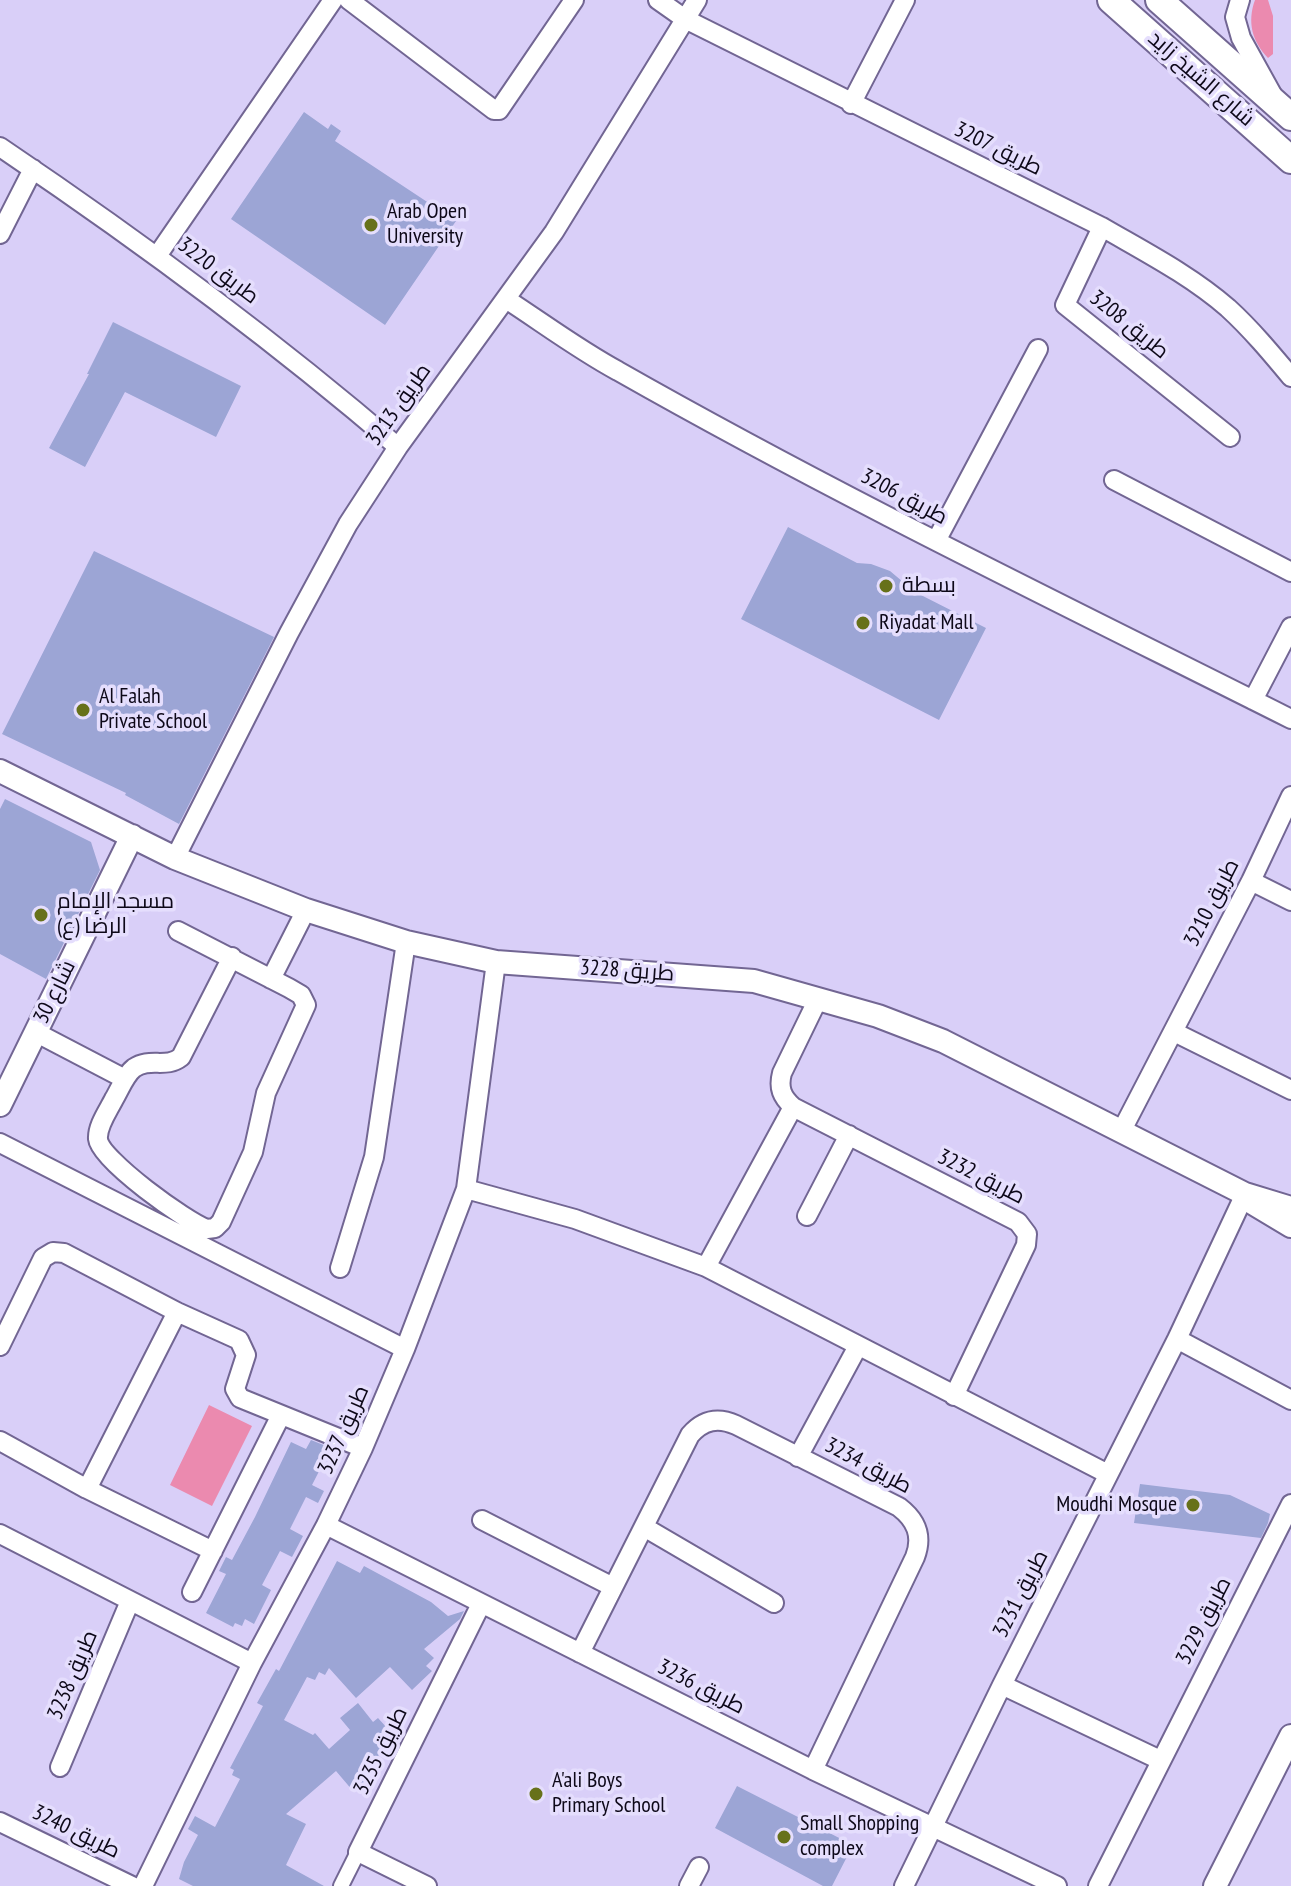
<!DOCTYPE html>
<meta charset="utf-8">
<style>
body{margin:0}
canvas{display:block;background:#d9cff8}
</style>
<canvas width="1291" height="1886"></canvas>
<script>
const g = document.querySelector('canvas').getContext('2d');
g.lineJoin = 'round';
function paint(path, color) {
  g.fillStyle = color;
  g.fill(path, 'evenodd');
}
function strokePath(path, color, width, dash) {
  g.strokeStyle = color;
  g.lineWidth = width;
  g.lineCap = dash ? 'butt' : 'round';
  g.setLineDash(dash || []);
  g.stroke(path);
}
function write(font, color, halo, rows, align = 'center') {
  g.font = font + ' "PT Sans Narrow",Cairo,sans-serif';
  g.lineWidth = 7;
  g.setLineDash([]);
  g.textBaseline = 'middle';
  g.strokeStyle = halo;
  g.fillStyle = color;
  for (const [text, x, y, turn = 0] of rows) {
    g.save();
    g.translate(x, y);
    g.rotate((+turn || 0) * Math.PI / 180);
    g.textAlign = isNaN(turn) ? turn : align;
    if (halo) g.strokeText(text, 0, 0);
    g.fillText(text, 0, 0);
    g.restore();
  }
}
paint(new Path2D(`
 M1255 0H1268L1273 16V54L1268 58C1252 41 1247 22 1255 0Z
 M209 1405 252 1426 212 1506 170 1485Z`), '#eb8aaf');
paint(new Path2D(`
 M304 112 328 129 331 124 341 131 335 141 456 221 385 325 231 219Z
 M113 322 241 386 216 437 125 392 85 467 49 448 89 374H87Z
 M788 527 857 563 871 564 890 571 915 592 986 628 939 720 741 619Z
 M94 551 274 637 179 824 125 795 126 793 2 734Z
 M5 799 91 842 100 870 46 979 0 954V809Z
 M311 1440 331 1448 312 1485 324 1491 318 1503 306 1497 290 1529 303 1536 292 1557 280 1551 262 1585 271 1590 254 1624 245 1619 242 1626 235 1623 233 1627 206 1613 226 1574 219 1571 226 1557 232 1560 255 1517 291 1442 306 1449Z
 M1140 1484 1230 1495 1270 1514 1268 1523 1261 1538 1134 1523Z
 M337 1561 360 1573 364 1566 431 1602 448 1616 464 1611 460 1619 424 1649 434 1658 426 1666 432 1671 412 1690 390 1667 356 1698 329 1668 325 1675 319 1672 315 1680 307 1677 284 1720 313 1735 315 1733 329 1749 350 1730 340 1718 358 1703 373 1722 378 1718 397 1739 369 1764 376 1772 353 1791 336 1771 286 1814 306 1824 286 1865 324 1886H193L179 1879 184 1862 198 1835 188 1829 195 1816 215 1827 240 1779 232 1775 234 1770 230 1768 263 1706 257 1703 276 1669 279 1671Z
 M737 1786 853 1845 832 1886H823L715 1828Z`), '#9ca5d5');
const pedestrian = new Path2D(`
 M341 1886 358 1852`);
const minor = new Path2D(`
 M349 0 494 110H499L574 0
 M658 0 685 19 1102 227C1145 252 1190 275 1228 308 1251 329 1271 353 1291 377
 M1240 0 1235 17 1241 38 1272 94
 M851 104 905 0
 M0 147C138 240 271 338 398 447
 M1102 227 1065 305 1230 437
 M0 234 33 169
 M157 256 333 0
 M506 299C543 323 579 350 618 371 838 496 1066 606 1291 719
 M1114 480 1291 572
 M936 541 1038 349
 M1253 700 1291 627
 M175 858 289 633 348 524 398 447 554 232 697 0
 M1251 881 1291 901
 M178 931 289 988 301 995 306 1005 266 1093 253 1152 221 1222 215 1228 207 1229C187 1222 100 1160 98 1139 97 1126 108 1111 114 1099 120 1089 125 1075 134 1068 150 1057 166 1069 181 1057L232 957
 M271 979 306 910
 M818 999 782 1073C778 1088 782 1097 793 1107L1018 1222 1027 1234 1026 1245 954 1396
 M35 1032 125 1079
 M1174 1032 1291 1090
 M1122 1130 1251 881 1291 796
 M0 1143 405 1349
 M466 1189 575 1219 706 1267 1108 1474
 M807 1216 849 1135
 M706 1267 793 1107
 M340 1268 374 1157 406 942
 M1177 1339 1291 1400
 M0 1346 43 1258 53 1252 64 1253 177 1312 239 1340 246 1355 235 1389 240 1398 363 1448
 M0 1441 87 1489 213 1551
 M798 1457 858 1346
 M87 1489 177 1312
 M482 1520 613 1587
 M326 1525 813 1770 1057 1886
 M644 1527 774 1603
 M0 1534 252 1663
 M192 1592 281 1415
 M580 1653 690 1435C703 1420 718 1417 736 1425L899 1507C916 1520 923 1536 915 1557L813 1770
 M1002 1685 1160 1760
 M60 1767 130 1601
 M0 1822 132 1886
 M143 1886 252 1663 326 1525 363 1448 405 1349 466 1189 496 962
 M427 1886 358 1852 481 1604
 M689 1886 699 1867
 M904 1886 1002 1685 1177 1339 1245 1194
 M1098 1886 1291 1504`);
const tertiary = new Path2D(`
 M0 771 175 858 306 910 406 942 496 962 754 981 878 1016 943 1041 1245 1194 1291 1208
 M0 1105 132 836
 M1251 1202 1291 1226
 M1215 1886 1291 1736`);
const secondary = new Path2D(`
 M1111 0 1291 160
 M1159 0 1291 117`);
strokePath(pedestrian, '#726693', 18);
strokePath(minor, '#726693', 22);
strokePath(tertiary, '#726693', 26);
strokePath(secondary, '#726693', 30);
strokePath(pedestrian, '#fff', 14);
strokePath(minor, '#fff', 18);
strokePath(tertiary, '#fff', 22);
strokePath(secondary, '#fff', 26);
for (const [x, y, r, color] of [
 [371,225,8,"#67711a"],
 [886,586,8,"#67711a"],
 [863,623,8,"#67711a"],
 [83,710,8,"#67711a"],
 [41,915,8,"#67711a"],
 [1193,1505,8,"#67711a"],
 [536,1794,8,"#67711a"],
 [784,1837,8,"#67711a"]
]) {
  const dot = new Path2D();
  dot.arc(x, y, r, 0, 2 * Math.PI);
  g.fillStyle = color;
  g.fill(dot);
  strokePath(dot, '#e5defd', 3);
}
write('22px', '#0d0818', '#e5defd', [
 ["شارع الشيخ زايد",1201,79,41],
 ["طريق 3207",998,149,26],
 ["طريق 3220",218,271,37],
 ["طريق 3208",1129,325,39],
 ["طريق 3213",399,405,-55],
 ["طريق 3206",904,497,28],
 ["طريق 3210",1212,903,-63],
 ["طريق 3228",627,971,4],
 ["شارع 30",55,992,-64],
 ["طريق 3232",981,1177,27],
 ["طريق 3237",344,1430,-66],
 ["طريق 3234",868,1466,28],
 ["طريق 3231",1021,1594,-63],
 ["طريق 3229",1204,1621,-63],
 ["طريق 3238",73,1675,-67],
 ["طريق 3236",701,1687,27],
 ["طريق 3235",381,1751,-64],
 ["طريق 3240",76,1832,26]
]);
write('22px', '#0d0818', '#e5defd', [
 ["Arab Open",387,212],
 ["University",387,237],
 ["بسطة",902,586],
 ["Riyadat Mall",879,623],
 ["Al Falah",99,697],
 ["Private School",99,722],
 ["مسجد الإمام",57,902],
 ["الرضا (ع)",57,927],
 ["Moudhi Mosque",1177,1505,"right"],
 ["A'ali Boys",552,1781],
 ["Primary School",552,1806],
 ["Small Shopping",800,1824],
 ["complex",800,1849]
], 'left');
</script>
